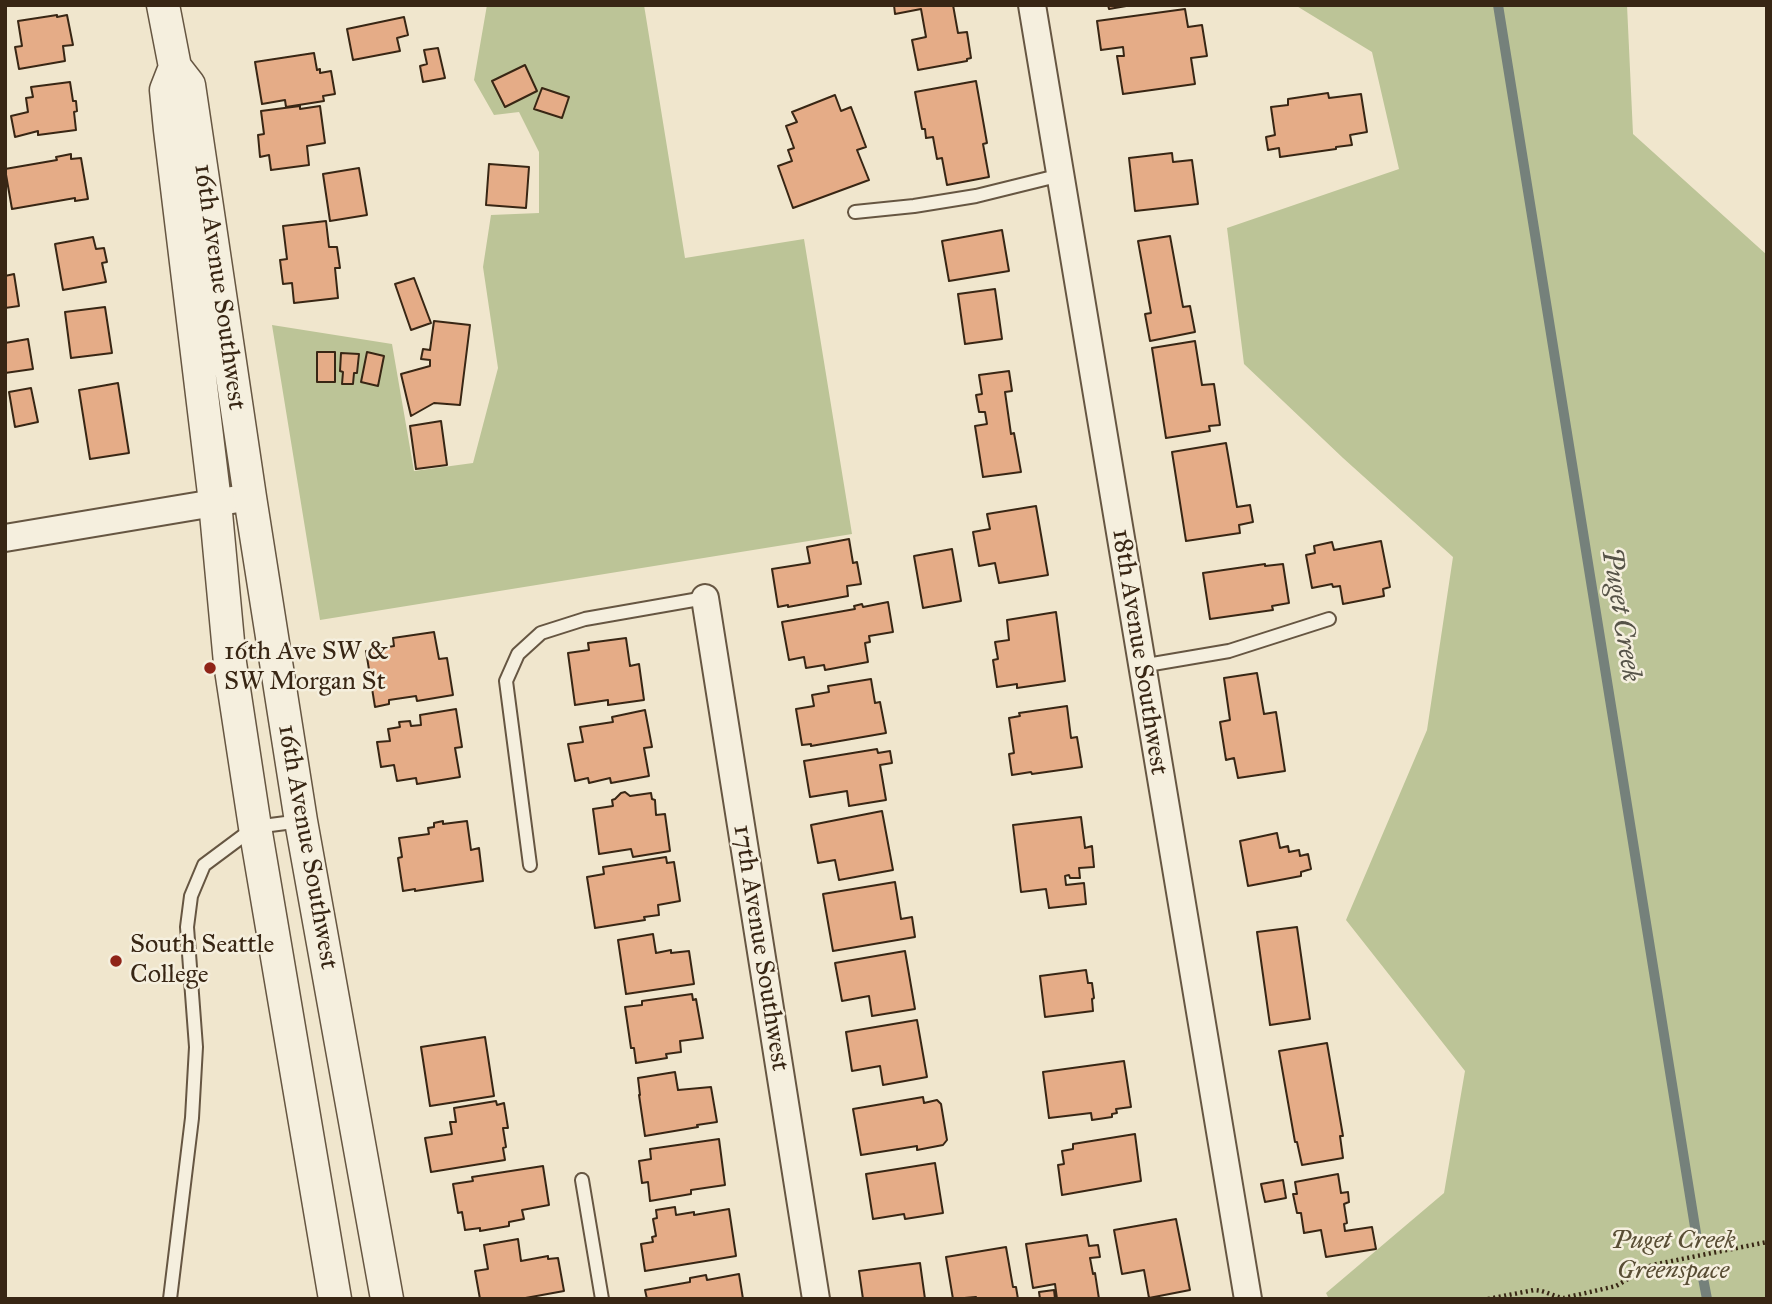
<!DOCTYPE html>
<style>
body{margin:0}
#map{position:relative;width:1772px;height:1304px;overflow:hidden;background:#f0e6cd;font-family:"IM FELL Great Primer",serif}
canvas{display:block}
.frame{position:absolute;inset:0;border:7px solid #382614;pointer-events:none}
</style>
<div id="map">
<canvas width="1772" height="1304"></canvas>
<div class="frame"></div>
</div>
<script>
const g = document.querySelector('canvas').getContext('2d');
g.lineJoin = 'round';
function paint(path, color) {
  g.fillStyle = color;
  g.fill(path, 'evenodd');
}
function strokePath(path, color, width, dash) {
  g.strokeStyle = color;
  g.lineWidth = width;
  g.lineCap = dash ? 'butt' : 'round';
  g.setLineDash(dash || []);
  g.stroke(path);
}
function write(font, color, halo, rows, align = 'center') {
  g.font = font + ' "IM FELL Great Primer",serif';
  g.lineWidth = 5;
  g.setLineDash([]);
  g.textBaseline = 'middle';
  g.strokeStyle = halo;
  g.fillStyle = color;
  for (const [text, x, y, turn = 0] of rows) {
    g.save();
    g.translate(x, y);
    g.rotate((+turn || 0) * Math.PI / 180);
    g.textAlign = isNaN(turn) ? turn : align;
    if (halo) g.strokeText(text, 0, 0);
    g.fillText(text, 0, 0);
    g.restore();
  }
}
paint(new Path2D(`
 M487 5H644L685 258 804 239 852 534 320 620 272 325 392 344 414 471 473 463 498 368 483 267 491 215 539 213V152L519 112 494 115 474 80Z
 M1295 5H1627L1633 134 1767 255V863L1765 868 1767 1299H1329L1326 1293 1444 1193 1465 1071 1346 920 1427 730 1453 557 1343 458 1244 364 1227 228 1399 169 1372 52Z`), '#bcc497');
strokePath(new Path2D(`
 M1498 5 1696 1233
 M1703 1278 1707 1299`), '#75817b', 10);
const building = new Path2D(`
 M894 5H953L958 33 967 32 971 58 967 59V61L918 70 912 40 926 37 921 9 895 14Z
 M1108 5H1132L1109 9Z
 M1185 9 1188 27 1202 25 1207 56 1191 58 1195 84 1123 94 1117 56H1124L1123 47 1101 50 1097 21Z
 M57 15V17L67 15 73 45 63 46 65 61 19 69 15 47 22 46 18 21Z
 M404 17 408 35 397 38 400 51 353 60 347 29Z
 M438 48 445 78 423 82 420 66 427 64 424 50Z
 M314 53 317 70 320 69V73L331 71 335 94 323 96 324 101 286 107 285 100 262 104 255 62Z
 M525 65 537 91 505 107 492 81Z
 M976 81 987 143 983 144 989 177 947 185 942 158 937 159 933 137 926 138 925 129H922L915 92Z
 M70 82 73 101H76L77 111 74 112 76 130 38 135V131L15 137 11 116 28 112 26 98 33 97 31 87Z
 M542 88 569 97 562 118 534 109Z
 M1328 93 1329 98 1361 94 1367 132 1350 135 1352 145 1336 147V149L1280 157 1279 148 1268 150 1266 137 1275 135 1271 107 1288 105V99Z
 M835 95 841 111 851 107 866 147 857 150 869 180 793 208 778 166 792 161 788 150 794 148 786 126 797 122 792 112Z
 M300 106V109L320 106 325 143 307 146 309 165 271 170 269 155 260 157 258 135 264 134 261 111Z
 M1172 153 1173 162 1192 160 1198 204 1135 211 1129 158Z
 M71 154V159L81 158 88 199 75 201V198L12 209 5 169 57 160 56 157Z
 M489 164 529 167 526 208 486 205Z
 M359 168 367 215 330 221 323 174Z
 M326 221 329 247H337L340 268H335L338 298 294 303 292 283 283 284 280 260 287 259 283 226Z
 M1002 230 1009 271 949 281 942 241Z
 M1170 236 1183 307 1190 306 1195 332 1150 341 1145 314 1151 313 1138 241Z
 M93 237 96 249 104 248 107 262 102 263 106 282 63 290 55 244Z
 M14 274 19 306 5 308V276Z
 M414 278 431 323 411 330 395 284Z
 M995 289 1002 339 965 344 958 294Z
 M105 307 112 353 71 358 65 312Z
 M434 321 470 325 460 405 434 403 411 416 401 374 430 366V360L421 359 423 349 430 350Z
 M28 339 33 369 5 373V343Z
 M1195 341 1202 385 1214 384 1220 425 1209 426 1210 431 1166 438 1152 348Z
 M317 352H335V382H317Z
 M367 352 384 356 378 386 361 382Z
 M341 353 359 354 357 373H354L353 384H342L343 372 340 371Z
 M1009 371 1012 391 1005 392 1011 434 1014 433 1021 472 983 477 975 426 987 424 985 412H979L976 395 982 394 979 375Z
 M118 383 129 453 90 459 79 390Z
 M31 388 38 422 15 427 9 392Z
 M441 421 447 465 416 469 410 426Z
 M1226 443 1237 507 1250 505 1253 522 1239 525 1240 533 1186 541 1172 452Z
 M1036 506 1048 575 999 583 995 563 979 566 973 532 990 529 987 514Z
 M849 539 853 563 857 562 861 584 847 586 848 596 788 607V605L778 607 772 569 810 563 807 547Z
 M1381 541 1390 587 1383 589 1384 596 1343 604 1340 586 1333 587 1332 584 1312 588 1306 555 1315 553 1314 546 1332 542 1334 550Z
 M952 549 961 601 923 608 914 556Z
 M1265 564V566L1283 564 1289 603 1272 606 1273 610 1210 619 1203 573Z
 M888 602 893 632 869 636 870 642 865 643 868 662 825 670 824 665 806 668 804 657 789 660 782 622 855 609 854 606 862 604 863 607Z
 M1056 612 1065 681 1017 688V684L997 687 993 660 998 659 995 642 1009 640 1007 620Z
 M434 632 439 659 447 658 453 695 417 701 416 696 389 700V704L375 707 366 651 394 646 393 638Z
 M626 638 630 666 639 664 644 700 608 705V700L575 705 568 653 589 650 588 643Z
 M1257 673 1264 714 1276 712 1285 771 1238 778 1234 758 1226 760 1220 722 1230 720 1224 678Z
 M871 679 875 703 880 702 886 733 811 746V744L802 745 796 709 814 706 812 695 829 692 828 686Z
 M1067 706 1071 738 1077 737 1082 767 1032 774 1031 772 1012 775 1009 754 1014 753 1009 718 1020 716 1019 713Z
 M456 709 462 747 455 748 460 777 417 784 416 778 397 781 394 765 381 767 377 742 390 741 388 729 400 727 399 722 410 721 411 726 421 725 420 715Z
 M645 710 652 747 644 748 649 776 611 783 610 778 589 783 588 778 575 781 568 744 583 742 580 727 613 722 612 717Z
 M877 749 878 753 890 751 892 763 880 765 886 800 849 806 847 791 810 797 804 761Z
 M625 792 630 796 651 793 652 799 655 800 656 815 665 814 670 851 633 857 631 849 599 854 593 809 613 806 612 800 615 799 621 793Z
 M882 811 893 870 839 880 835 860 818 863 811 825Z
 M1081 817 1085 848 1092 846 1094 867 1079 868 1080 878H1070L1069 875 1065 876 1066 885 1084 883 1086 904 1049 908 1046 889 1021 892 1013 825Z
 M443 821V824L467 821 471 850 479 848 483 881 415 891V889L403 891 398 858 402 857 399 838 429 834 428 828 434 827V823Z
 M1277 833 1280 848 1288 846 1289 852 1299 850 1300 856 1308 854 1311 869 1301 872V876L1248 886 1240 841Z
 M666 857 667 863 674 862 680 901 658 905 659 915 644 917 645 920 595 928 587 877 604 874 603 867Z
 M895 882 901 919 912 917 915 937 833 951 823 894Z
 M1297 927 1310 1019 1270 1025 1257 932Z
 M653 934 656 953 671 950V953L689 951 694 984 626 994 618 940Z
 M905 951 915 1009 872 1016 869 996 842 1001 835 963Z
 M1086 970 1088 983H1092L1094 998 1092 999 1093 1011 1045 1017 1040 976Z
 M692 994 693 1000 696 999 703 1038 680 1041 681 1052 666 1054 667 1058 636 1063 634 1048H631L625 1007 642 1005V1001Z
 M917 1020 927 1077 883 1085 880 1066 852 1071 846 1032Z
 M485 1037 494 1096 430 1106 421 1047Z
 M1327 1043 1343 1136H1340L1343 1158 1302 1165 1297 1142H1295L1279 1051Z
 M1124 1061 1131 1107 1116 1109 1117 1113 1112 1114V1117L1092 1120 1091 1113 1049 1118 1043 1072Z
 M675 1072 678 1090 711 1087 717 1122 697 1125 698 1127 645 1136 639 1095H640L638 1078Z
 M923 1097 924 1103 937 1100 941 1104 947 1140 943 1145 917 1150V1146L861 1155 853 1109Z
 M496 1101 497 1105 504 1103 508 1128H503L506 1147 503 1148 505 1160 431 1172 425 1138 452 1134 450 1122H456L454 1108Z
 M1135 1134 1141 1181 1062 1195 1058 1165 1064 1164 1062 1151 1073 1149V1144Z
 M719 1139 725 1185 691 1190V1194L650 1201 648 1182 642 1183 639 1161 651 1159 650 1149Z
 M935 1163 943 1213 905 1219 904 1214 873 1219 866 1174Z
 M543 1166 549 1205 522 1210 524 1219 509 1222V1226L480 1231V1228L465 1230 462 1212 458 1213 453 1184 473 1181 472 1177Z
 M1338 1174 1341 1193 1348 1192 1349 1202 1344 1204 1347 1223 1344 1224 1345 1231 1372 1227 1376 1249 1326 1257 1321 1230 1304 1233 1301 1213H1297L1293 1194H1297L1295 1182Z
 M1283 1180 1286 1198 1265 1202 1261 1184Z
 M675 1207 676 1215 694 1212V1215L729 1209 736 1256 645 1271 641 1244 653 1242 652 1237 656 1236 653 1219 657 1218 656 1210Z
 M1176 1219 1190 1290 1149 1298 1144 1270 1122 1274 1114 1230Z
 M1087 1235 1089 1246 1098 1245 1100 1257 1090 1258 1093 1274 1095 1273 1099 1299H1057L1055 1284 1033 1288 1026 1244Z
 M518 1239 521 1261 548 1256V1259L558 1258 564 1291 520 1299H480L475 1271 488 1269 484 1245Z
 M1006 1247 1013 1287H1016L1018 1299H976V1297L953 1299 946 1257Z
 M920 1263 925 1299H863L859 1271Z
 M739 1274 743 1299H647L645 1290 690 1282V1278L706 1275 707 1280Z
 M1054 1290 1055 1299H1040L1039 1292Z`);
paint(building, '#e5ac87');
strokePath(building, '#382614', 2);
const service = new Path2D(`
 M855 212 914 206 976 196 1061 175
 M1141 666 1229 651 1329 619
 M530 865 506 681 518 654 541 633 585 619 705 598
 M582 1180 602 1299
 M170 1299 192 1118 196 1047 187 927 191 896 204 865 255 827 301 821`);
const minor = new Path2D(`
 M1032 5 1248 1299
 M5 538 250 497
 M705 598 816 1299`);
const tertiary = new Path2D(`
 M163 5 175 67 189 85 250 497 301 821 387 1299
 M175 67 166 90 170 130 215 502 230 663 255 827 335 1299`);
strokePath(service, '#665642', 16);
strokePath(minor, '#665642', 30);
strokePath(tertiary, '#665642', 35);
strokePath(new Path2D(`
 M1488 1299 1534 1290C1545 1290 1553 1297 1564 1298L1616 1286 1652 1265 1767 1242`), '#382614', 4.5, [2, 3.5]);
strokePath(service, '#f5efde', 12);
strokePath(minor, '#f5efde', 26);
strokePath(tertiary, '#f5efde', 32);
for (const [x, y, r, color] of [
 [210,668,7,"#8f2418"],
 [116,961,7,"#8f2418"]
]) {
  const dot = new Path2D();
  dot.arc(x, y, r, 0, 2 * Math.PI);
  g.fillStyle = color;
  g.fill(dot);
  strokePath(dot, '#f5efde', 2.5);
}
write('26px', '#382614', '#f5efde', [
 ["16th Avenue Southwest",219,287,82],
 ["18th Avenue Southwest",1139,652,81],
 ["16th Avenue Southwest",307,847,80],
 ["17th Avenue Southwest",760,948,81]
]);
write('26px', '#382614', '#f5efde', [
 ["16th Ave SW &",224,653],
 ["SW Morgan St",224,683],
 ["South Seattle",130,946],
 ["College",130,976]
], 'left');
write('italic 26px', '#594e35', '#f5efde', [
 ["Puget Creek",1673,1242],
 ["Greenspace",1673,1272]
]);
write('italic 28px', '#565348', '#f5efde', [
 ["Puget Creek",1620,615,81]
]);
</script>
